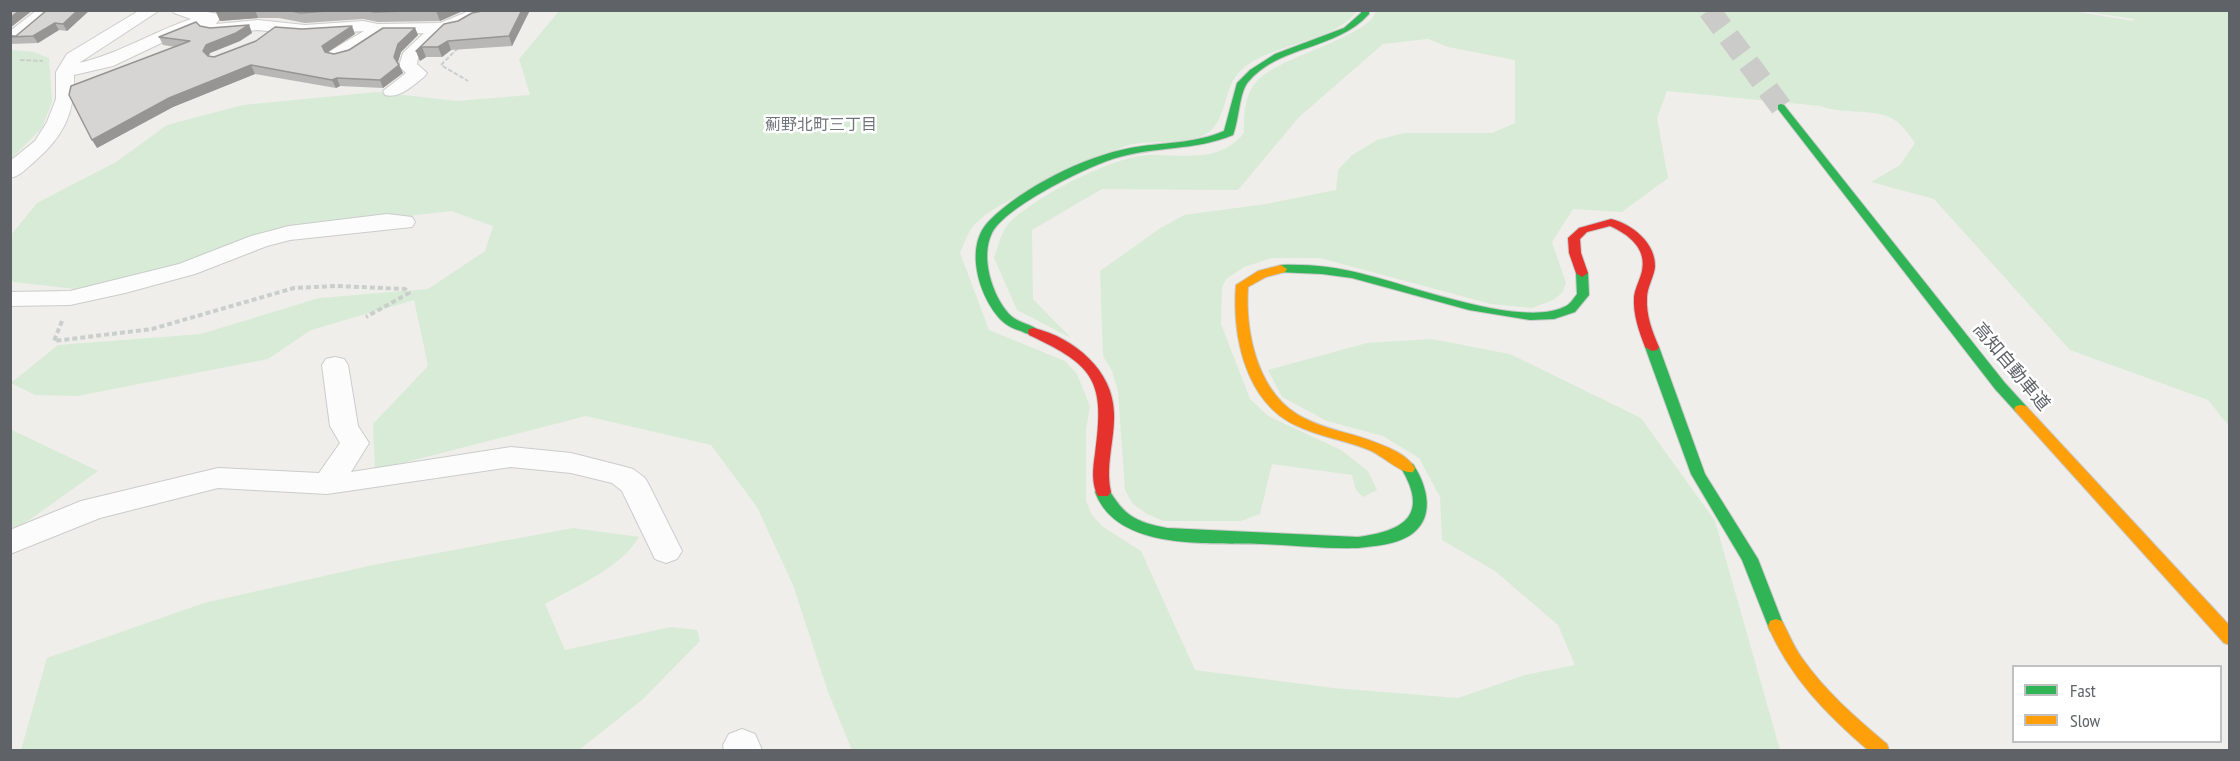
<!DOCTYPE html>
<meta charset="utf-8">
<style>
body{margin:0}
#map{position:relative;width:2240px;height:761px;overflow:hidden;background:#efeeea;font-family:"PT Sans Narrow",sans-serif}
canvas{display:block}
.frame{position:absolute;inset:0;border:12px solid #5f6368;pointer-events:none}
.legend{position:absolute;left:2012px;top:665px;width:210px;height:78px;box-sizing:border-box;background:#fff;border:2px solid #bfc1c3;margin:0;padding:8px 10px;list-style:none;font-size:18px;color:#5f6368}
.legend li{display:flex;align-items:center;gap:12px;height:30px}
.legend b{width:30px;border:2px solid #bfc1c3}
</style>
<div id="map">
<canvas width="2240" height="761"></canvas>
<div class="frame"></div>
<ul class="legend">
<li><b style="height:8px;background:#30b455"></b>Fast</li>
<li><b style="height:8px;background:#ff9f0a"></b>Slow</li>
</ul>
</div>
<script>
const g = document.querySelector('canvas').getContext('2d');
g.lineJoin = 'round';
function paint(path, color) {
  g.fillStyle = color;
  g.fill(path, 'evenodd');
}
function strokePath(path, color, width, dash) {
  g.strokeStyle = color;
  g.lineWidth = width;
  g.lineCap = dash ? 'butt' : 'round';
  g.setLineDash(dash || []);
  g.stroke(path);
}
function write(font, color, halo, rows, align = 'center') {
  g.font = font + ' "PT Sans Narrow","Noto Sans JP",sans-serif';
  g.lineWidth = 5;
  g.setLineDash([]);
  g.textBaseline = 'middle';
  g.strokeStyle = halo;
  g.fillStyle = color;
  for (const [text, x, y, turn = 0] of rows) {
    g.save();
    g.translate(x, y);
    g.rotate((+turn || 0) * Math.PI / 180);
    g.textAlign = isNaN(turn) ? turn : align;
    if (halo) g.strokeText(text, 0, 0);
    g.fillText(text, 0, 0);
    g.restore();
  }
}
paint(new Path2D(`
 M2066 10 2133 21 2134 19 2083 11H2229V426L2208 400 2070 350 1934 199 1871 182 1900 165 1915 143C1910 136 1904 127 1897 122 1881 107 1842 115 1820 106L1667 91 1657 118 1668 178 1622 212 1573 209 1552 242 1566 283 1562 293 1553 300 1532 308 1491 304 1320 258H1272L1244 267 1226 279 1222 287 1221 324 1250 399 1268 416 1341 450 1368 471 1377 490 1363 497 1356 490 1352 475 1272 464 1260 514 1241 521H1164L1147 514 1133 504 1125 490 1118 391 1112 371 1103 356 1100 271 1159 229 1184 215 1266 204 1336 190 1338 170 1352 155 1377 140 1404 133H1492L1515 123V60L1448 47 1428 39 1383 44 1299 117 1238 190 1102 189 1032 230 1033 299 1071 338 1017 310 994 258C998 248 1001 232 1008 224 1035 197 1112 156 1150 155 1184 154 1219 164 1244 133 1244 115 1244 94 1258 80 1281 56 1371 36 1376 11Z
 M559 11H1357C1333 44 1270 42 1240 71 1223 88 1227 122 1206 134 1183 146 1154 139 1129 145 1114 150 1098 160 1084 167 1052 182 999 200 975 224 968 231 964 244 960 253L989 330 1065 361 1077 374 1090 406 1086 430V501L1092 515 1103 527 1141 551 1195 670 1333 688 1458 698 1525 675 1575 665 1558 625 1495 571 1442 540 1440 497 1419 458 1383 436 1327 421 1282 397 1268 370 1367 343 1431 339 1510 354 1641 418 1715 521 1780 750H852L828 692 793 585 757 507 711 445 586 416 375 470 373 424 428 366 414 300 311 330 268 359 77 396 35 395 11 383 58 345 201 334 319 298 428 289 485 251 493 226 451 211 332 225 85 290 13 282 10 271 11 235 37 203 116 162 167 125 243 105 377 92 457 101 530 95 519 59Z
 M11 50 34 52 49 58 52 101 42 128 11 159Z
 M10 429 98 471 11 533H10Z
 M573 528 639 537C620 569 576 586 545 604L565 650 671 627 697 630 700 641 642 700 579 750H21L47 658 204 603 373 565Z`), '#d8ebd6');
strokePath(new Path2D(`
 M1709 10 1781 107`), '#cbcbca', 22, [22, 11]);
const street = new Path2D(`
 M37 10H56L20 41H10V31Z
 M140 10H160L79 63C118 54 153 32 191 19L174 13 172 10H197L218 14 220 18 216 24 258 20 305 25 363 21 378 24 440 23 469 11 520 10 512 15 474 20 460 29 446 32 418 58 417 64 427 73 424 77C413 85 400 99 385 95L383 91 406 73 399 66 403 53 424 33C412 34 391 30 381 35 365 43 350 64 330 59L327 55 330 51 364 31 305 35 258 30 214 34 204 32 201 27 176 36 113 66 74 75C75 114 63 137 34 162 26 169 20 176 10 178V161L35 141 47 122 56 99V72L67 54Z
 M387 214 412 217 415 222 412 227 290 240 267 246 195 274 125 293 70 305 10 306V292L70 291 179 264 251 236 289 226Z
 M335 357 344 359 348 365 358 426 369 443 351 472 511 447 571 453 622 466 633 469 645 478 649 485 682 551 677 559 666 563 655 559 622 491 612 483 571 473 511 467 327 494 218 488 100 518 10 554V530L81 501 218 468 319 473 340 443 330 426 322 365 326 359Z
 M742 729 755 734 762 750H724L723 745 729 734Z`);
const fast = new Path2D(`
 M1361 10H1369V14C1337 50 1279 45 1248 82 1239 93 1239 121 1233 135 1195 151 1155 146 1116 158 1088 166 1005 207 992 233 980 257 992 295 1009 314 1018 324 1032 323 1040 332L1039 335C1032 336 1027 334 1021 331 1014 329 1007 326 1001 320 979 297 963 246 990 220 1024 187 1083 157 1130 148 1162 142 1194 144 1224 131L1237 83 1250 70 1275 54 1344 28 1361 13Z
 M1781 104 1784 105 2005 383 2026 406 2028 409 2026 412H2016L1995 389 1778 109V105Z
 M1281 265C1309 264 1336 267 1363 274 1410 285 1521 328 1564 307 1570 305 1573 299 1577 294L1576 273 1582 269 1588 273 1589 295 1575 312 1554 319 1530 320 1469 310 1352 278 1322 274 1277 272 1275 269Z
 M1652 343 1659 347 1705 474 1758 559 1784 626 1782 631 1776 633 1770 631 1742 560 1691 474 1645 347Z
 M1408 463 1413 464C1428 487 1436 519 1409 536 1394 545 1374 546 1358 548 1325 549 1293 545 1261 544 1210 542 1117 552 1095 492L1098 488H1108C1124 516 1136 522 1167 528L1358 537C1403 531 1430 516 1401 468L1403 464Z`);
const slow = new Path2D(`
 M1281 265 1287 269 1285 272 1266 277 1248 287C1245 334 1258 395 1304 418 1324 429 1348 432 1369 440 1385 446 1406 453 1415 468L1413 472C1402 475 1382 455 1369 450 1345 440 1319 437 1295 425 1245 401 1232 335 1236 285L1258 271Z
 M2021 405 2026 406 2230 626V645L2224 643 2016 412 2014 409 2016 406Z
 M1776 619 1782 621C1789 634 1794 647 1802 658 1825 691 1856 718 1887 744L1889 750H1868C1826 714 1790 677 1768 626L1770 621Z`);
const jam = new Path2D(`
 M1611 219C1632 224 1656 243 1655 267 1654 277 1647 287 1647 298 1646 315 1652 331 1659 347L1657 350 1652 351 1645 347C1639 331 1633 315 1634 297 1635 288 1640 280 1642 271 1647 248 1628 234 1610 226L1587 232 1580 239 1581 253 1588 273 1582 277 1576 273 1569 253 1568 238 1579 228Z
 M1034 328C1074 338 1113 370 1114 413 1115 440 1105 465 1111 492L1108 496H1098C1091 484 1093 467 1095 454 1105 382 1096 366 1029 335L1028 332 1029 329Z`);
strokePath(street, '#cbcccc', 2);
strokePath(fast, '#cacacb', 2);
strokePath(slow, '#cacacb', 2);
strokePath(jam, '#cacacb', 2);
strokePath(new Path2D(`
 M458 48 441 65 468 81
 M20 60 43 61`), '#cacfcc', 2, [4.5, 2]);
strokePath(new Path2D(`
 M62 321 54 341 152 329 294 288 337 286 405 289 409 293 366 317`), '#cacfcc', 4, [5, 3]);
paint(street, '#fdfcfc');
paint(fast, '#30b455');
paint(slow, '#ff9f0a');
paint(jam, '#e5322d');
paint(new Path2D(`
 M47 10H90L67 31 59 30 38 43 10 44V36H16Z
 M216 10H465L440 21 378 22 363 19 305 23 279 18H258L220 21Z
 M530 10 512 46 451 50 442 57H426L420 61 416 51 458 21Z
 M249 25 252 33 240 41 210 53 209 56 214 57 355 34 327 53 334 54 415 28 418 35 401 52 398 62 403 73 383 88 340 86 336 88 255 74 173 107 97 148 176 47 163 45 159 37 200 26 210 28Z`), '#b8b7b5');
paint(new Path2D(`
 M20 10H33L10 28V18Z
 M78 10H90L67 31 63 24Z
 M229 10H255L258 18 220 21 216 12Z
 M438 10H465L440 21 436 11Z
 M522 10H530L512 46 509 36Z
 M55 23 59 30 38 43 33 36Z
 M249 25 252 33 240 41 210 53 207 59 203 51 206 45Z
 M352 26 355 34 325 54 322 46Z
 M415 28 418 35 401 52 397 65 394 57 398 44Z
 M448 41 451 50 442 57 438 47Z
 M422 47 426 57 420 61 416 51Z
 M251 65 255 74 173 107 97 148 92 140 169 98Z
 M399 65 403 73 383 88 380 80Z
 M337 78 340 86 336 88 332 80Z`), '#969594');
const building = new Path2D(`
 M10 10H20L10 18Z
 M47 10H78L63 24 55 23 33 36 10 37V36H16Z
 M287 10H339L301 13Z
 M366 10H438L374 12Z
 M487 10H522L509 36 448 41 438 47H422L416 51 444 24 458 21 472 13Z
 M196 22 200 26 210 28 249 25 236 33 206 45 203 51 208 56 214 57 256 41 275 27 302 29 352 26 322 46 325 52 334 54 349 50 383 28H415L398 44 394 57 399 65 380 80 337 78 332 80 251 65 169 98 92 140 69 95 71 86 190 41 159 37Z`);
paint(building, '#d6d5d3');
strokePath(building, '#969594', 1.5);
write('16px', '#70757a', '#fff', [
 ["薊野北町三丁目",821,125]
]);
write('18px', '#5f6368', '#fff', [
 ["高知自動車道",2011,367,50]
]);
</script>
